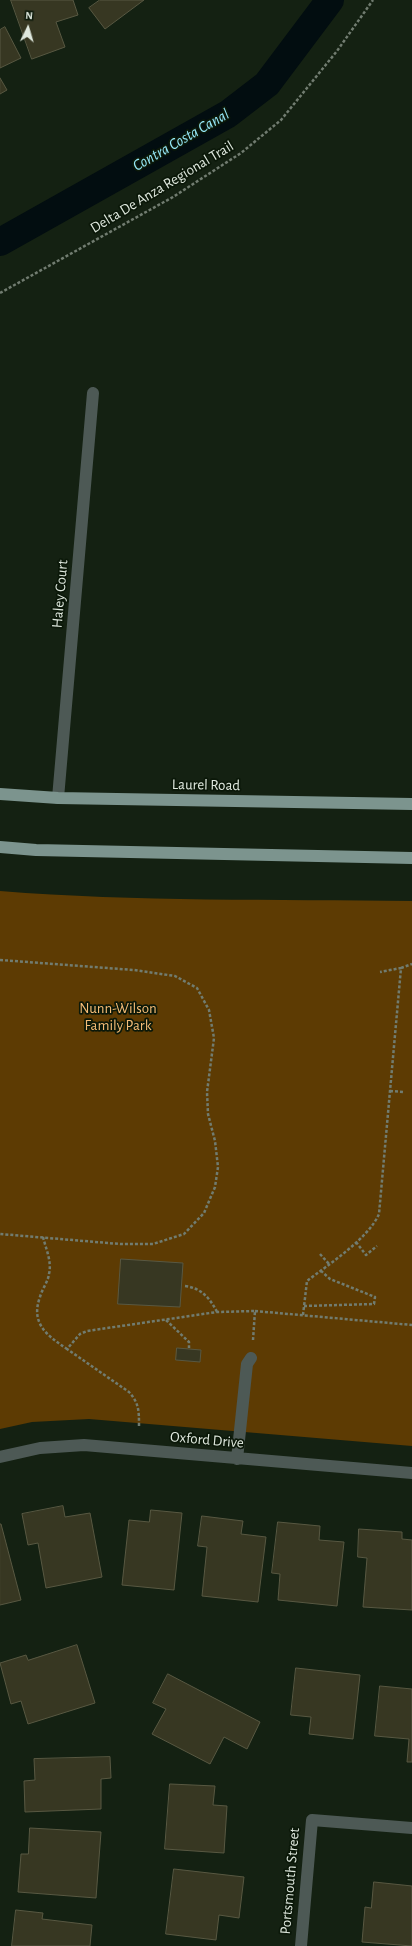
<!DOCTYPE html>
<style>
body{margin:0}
#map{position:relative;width:412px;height:1946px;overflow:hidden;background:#142112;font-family:"Alegreya Sans",sans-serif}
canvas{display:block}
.north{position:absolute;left:8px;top:8px;width:40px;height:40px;-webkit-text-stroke:3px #0b1809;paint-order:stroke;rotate:5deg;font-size:11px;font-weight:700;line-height:16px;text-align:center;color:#dfe8de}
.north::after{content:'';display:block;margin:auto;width:14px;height:18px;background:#dfe8de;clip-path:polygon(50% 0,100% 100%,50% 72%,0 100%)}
</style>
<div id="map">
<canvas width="412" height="1946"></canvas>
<div class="north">N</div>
</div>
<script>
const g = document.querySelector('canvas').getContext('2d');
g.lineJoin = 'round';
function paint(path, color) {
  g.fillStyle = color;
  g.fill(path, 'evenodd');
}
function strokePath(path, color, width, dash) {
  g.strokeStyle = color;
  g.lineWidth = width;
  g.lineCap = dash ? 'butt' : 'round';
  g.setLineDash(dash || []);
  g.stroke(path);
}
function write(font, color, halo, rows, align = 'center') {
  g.font = font + ' "Alegreya Sans",sans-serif';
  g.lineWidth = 3.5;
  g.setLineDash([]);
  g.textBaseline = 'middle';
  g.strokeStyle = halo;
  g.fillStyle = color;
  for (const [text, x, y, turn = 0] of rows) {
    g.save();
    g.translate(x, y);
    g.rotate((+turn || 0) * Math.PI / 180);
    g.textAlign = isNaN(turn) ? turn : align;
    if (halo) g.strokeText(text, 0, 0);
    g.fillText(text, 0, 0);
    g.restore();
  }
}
paint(new Path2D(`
 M0 891C137 902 275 899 412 901V1446L89 1419 32 1422 0 1429Z`), '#5d3b03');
strokePath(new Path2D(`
 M0 242 228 114 267 84 330 0`), '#020d10', 28);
const building = new Path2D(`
 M11 0H73L78 15 56 22 65 47 32 59Z
 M100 0H144L105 29 89 8Z
 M5 27 21 58 0 68V30Z
 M0 78 7 90 0 94Z
 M121 1259 183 1263 180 1307 118 1304Z
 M177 1348 201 1350 200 1362 176 1360Z
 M63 1506 65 1517 90 1513 102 1577 46 1588 38 1543 28 1545 22 1514Z
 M151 1510 182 1513 174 1590 122 1585 129 1520 149 1522Z
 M202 1516 243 1521 241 1534 266 1537 258 1602 202 1596 207 1547 198 1546Z
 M278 1522 320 1526 319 1540 344 1542 337 1606 278 1600 280 1574 272 1573Z
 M0 1524H1L21 1600 0 1605Z
 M359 1529 402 1532V1539L412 1540V1610L363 1607 367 1558 358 1557Z
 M77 1645 95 1703 28 1724 21 1701 11 1704 0 1663 26 1655 28 1660Z
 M296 1668 360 1675 353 1739 309 1734 311 1717 291 1715Z
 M168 1674 260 1722 247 1749 224 1737 210 1764 152 1734 166 1709 153 1703Z
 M380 1686 412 1689V1762H407L409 1739 375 1736Z
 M110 1757 111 1778 101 1779V1809L25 1812 24 1781 35 1780 34 1759Z
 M170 1784 215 1786 213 1805 227 1806 224 1853 165 1849Z
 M30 1828 101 1832 96 1898 18 1892 21 1854H28Z
 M174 1869 244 1877 239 1918 219 1915 216 1940 166 1934Z
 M374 1882 412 1886V1946L362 1942 365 1907 371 1908Z
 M16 1910 43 1913 42 1919 92 1925 90 1946H12Z`);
paint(building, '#373722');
strokePath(building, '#585842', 1);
strokePath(new Path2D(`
 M0 293 173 197 241 153 281 120 337 51 373 0
 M0 960 134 970 175 976 197 988 209 1010 214 1038 207 1092 208 1114 215 1141 218 1167 215 1187 204 1213 184 1234 153 1244H120L0 1234
 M401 968 412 964
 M390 1091 404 1092
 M43 1237C46 1249 52 1262 49 1274 48 1282 42 1289 40 1297 30 1324 48 1336 67 1349
 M356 1242 366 1255 377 1246
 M320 1254 329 1264
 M185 1286C201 1288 210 1298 217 1312
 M304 1306 374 1304 375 1297 330 1279 320 1270
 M255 1311 412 1325
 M303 1315 307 1281C329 1264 368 1239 379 1214L401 968 380 972
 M166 1320 189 1342V1348
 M139 1426C139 1411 139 1403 129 1392L67 1349 80 1334 87 1331 217 1312 255 1311 253 1340`), '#717c70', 2.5, [3, 2]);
strokePath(new Path2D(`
 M58 798 93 393
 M0 1457 40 1448 84 1445 412 1473
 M237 1459 247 1364 251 1358
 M301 1946 312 1820 412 1828`), '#4d5955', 12);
strokePath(new Path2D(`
 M0 794 58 798 412 804
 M0 847 36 850 412 858`), '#7c948e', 12);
write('15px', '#dfe8de', '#0b1809', [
 ["Delta De Anza Regional Trail",162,187,-31],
 ["Haley Court",60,594,-85],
 ["Laurel Road",206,785,1],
 ["Oxford Drive",207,1440,5],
 ["Portsmouth Street",290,1881,-85]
]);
write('15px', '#f6bd77', '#0b1809', [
 ["Nunn-Wilson",118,1008],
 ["Family Park",118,1025]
]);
write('italic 16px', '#96e8f8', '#0b1809', [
 ["Contra Costa Canal",181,140,-30]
]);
</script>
